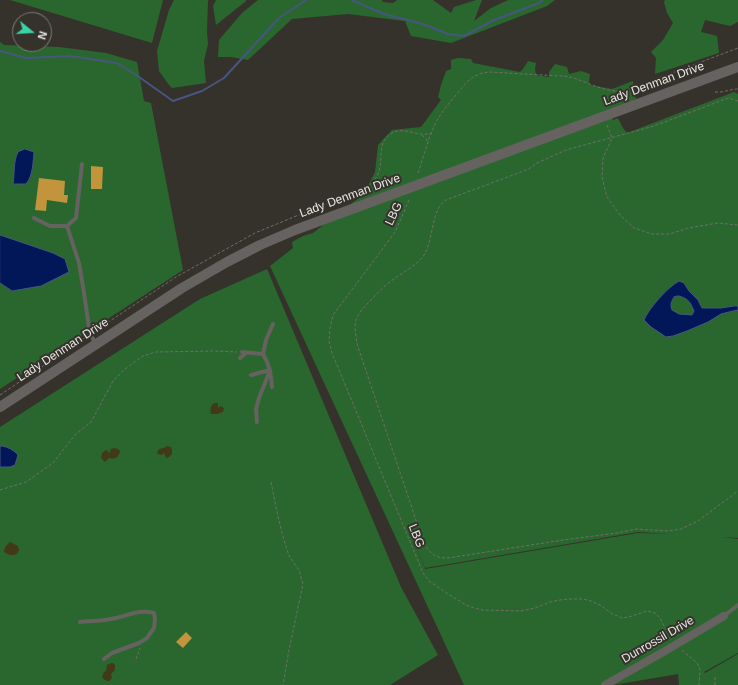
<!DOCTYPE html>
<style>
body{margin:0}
#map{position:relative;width:738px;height:685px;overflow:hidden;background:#35322c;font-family:Arial,sans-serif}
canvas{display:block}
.north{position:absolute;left:12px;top:12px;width:40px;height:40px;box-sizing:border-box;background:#35322c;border:1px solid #7d7b76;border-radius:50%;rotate:108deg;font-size:11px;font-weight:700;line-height:16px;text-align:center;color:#eae8e4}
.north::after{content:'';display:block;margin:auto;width:14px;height:18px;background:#39d4a5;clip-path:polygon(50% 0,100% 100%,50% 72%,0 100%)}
</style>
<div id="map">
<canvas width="738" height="685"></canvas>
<div class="north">N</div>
</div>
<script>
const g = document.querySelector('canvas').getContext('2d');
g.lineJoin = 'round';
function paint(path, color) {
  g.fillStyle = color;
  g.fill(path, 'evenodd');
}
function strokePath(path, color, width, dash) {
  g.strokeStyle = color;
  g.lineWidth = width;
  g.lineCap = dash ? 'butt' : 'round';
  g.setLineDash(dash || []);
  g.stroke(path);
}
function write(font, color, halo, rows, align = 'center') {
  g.font = font + ' Arial,sans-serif';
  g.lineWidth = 4;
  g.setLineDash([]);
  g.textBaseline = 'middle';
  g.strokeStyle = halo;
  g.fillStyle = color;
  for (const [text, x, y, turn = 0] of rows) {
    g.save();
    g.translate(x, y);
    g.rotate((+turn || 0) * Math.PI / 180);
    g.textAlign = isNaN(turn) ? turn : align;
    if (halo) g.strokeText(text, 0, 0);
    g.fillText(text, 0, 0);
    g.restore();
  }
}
paint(new Path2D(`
 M10 0H163L152 43Z
 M174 0H208L207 32 208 44 204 61 206 83 172 88 169 85 159 71 157 51 169 10Z
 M216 0H246V1L216 25 213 6Z
 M258 0H382L383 2 393 3 397 0H433L451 13 454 7 476 0H482L474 21 491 8 508 0H555L547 6 451 43 411 36 405 21 348 14 292 19 248 60 231 57H218L219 40 242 13Z
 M665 0H738V22L730 26 705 20 701 32 717 36 719 53 655 74 656 58 651 52 663 40 673 23 667 13 664 2Z
 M0 42 4 45 59 47 106 53 137 62 144 101 151 103 183 270 0 389Z
 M458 58 471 59 473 63 520 72 523 69 528 61 536 63 535 69 536 75 549 77V72L555 64 567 67 569 74 581 71 590 74 589 82 590 85 612 89 633 81 637 107 612 117 613 120 618 118 623 128 627 133 734 92 738 94V538L722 537 738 539V653L704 672 705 673 738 654V685H679L678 674 613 685H464L270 266 293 248 292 242 303 236 313 233 364 194 375 172 378 145 392 130 421 127 441 100 438 97 441 85 446 71 451 69V60ZM638 532 671 534 638 533 425 569 413 540 425 568Z
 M267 269 401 587 438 655 390 685H0V427L200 299Z`), '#2a672f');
paint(new Path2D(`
 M214 403H218V408L220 406 224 408 223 412 217 414H211C210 410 210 406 214 403Z
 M167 446 171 447 172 450V454L169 457 166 458 164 453 162 455 158 454 157 453 159 449 164 448Z
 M114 448 118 449 120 451C119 457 115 460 109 458L105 462 101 458 102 453 106 450 108 451 109 454 111 449Z
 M10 542 18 546 19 550 17 554C13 556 8 555 4 552 4 547 6 546 10 542Z
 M111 663H113L115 665V670L111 674 112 678 109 681C106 681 104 680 102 677L104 672 106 671 107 665Z`), '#423919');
const water = new Path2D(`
 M25 149 34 152C33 162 33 176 26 184H13C15 172 13 162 18 152Z
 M0 235 53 253 65 259 69 272 41 286 12 291 0 283Z
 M679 281 684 283 689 291 698 300 702 308H721L734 306H738V311L737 310 721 314 708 322 687 331 673 336 666 337 651 327 644 320C649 308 668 287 679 281ZM679 296C689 299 690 302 694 311L692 315 679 314 672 310C670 305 671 302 674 297Z
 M2 446C8 447 14 450 18 455L15 465 10 467H0V447Z`);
paint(water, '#011757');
strokePath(water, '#475681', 1);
strokePath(new Path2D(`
 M352 0 384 14 423 24 448 34 464 36 494 20 539 3 543 0
 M0 51 26 58 70 56 117 63 139 77 173 101 202 91 224 78 279 18 306 0`), '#475681', 2);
paint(new Path2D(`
 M91 166 103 167 102 189H91Z
 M39 178 65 181 64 195H68L67 203 47 200 46 211 35 210Z
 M186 632 192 638 183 648 176 642Z`), '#c2943b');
strokePath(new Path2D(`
 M715 92C723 93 730 89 738 89
 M738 101 729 98 723 100 654 126 566 150 537 163 529 169 446 200C429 211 435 244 421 259 411 269 398 275 386 285 380 290 375 296 369 302 364 307 359 312 356 320 354 327 356 336 357 344L423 541C430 553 433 558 448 558L563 540 617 533 636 529 668 531 681 529 698 521 738 491
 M607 125 612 138 603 158 602 177 607 197 620 215 634 228 652 234H670L688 228 718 223 738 225
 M422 135 427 140 428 144
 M418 173C424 156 428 138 436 122 444 108 456 95 467 82 473 76 480 73 489 72L561 76C565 76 569 77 574 78 589 83 611 95 627 90L738 48
 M409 200 401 219 395 232 378 255 333 315 330 328 329 341 332 353 423 573 429 581 448 594 466 605 474 608 483 610 521 611 535 608 550 602 560 600 569 599H583L591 601 600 605 611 613 622 618 629 617 647 611 655 613 660 618 666 630 674 636
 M95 331 176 277 255 233 318 207 364 190C370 185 375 181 378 174 384 160 376 141 392 133 405 126 418 138 432 133
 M0 395 86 337
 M271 482 277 512 283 537 289 556 299 570 303 584 289 650 283 685
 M0 490 26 482 53 463 63 450 76 434 91 422 113 381 125 369 143 356 156 352 214 351 237 352
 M682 650C688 657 700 661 700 672 700 676 699 681 699 685
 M136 659 140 648
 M715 685V676`), '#716e69', 1, [3, 2]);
strokePath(new Path2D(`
 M34 218 50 226H67L79 263 84 293 90 334 96 344
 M67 226 76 218 82 164
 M242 352 263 354
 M240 358 246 353
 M251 375 270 370
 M272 387C271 375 270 365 263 354L266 340 273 324
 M257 422 256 409 259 398 269 373
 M724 616 738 605
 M80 622C92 621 105 621 116 618 130 615 139 609 154 613L155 619 154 628 147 638 139 643 112 653 104 659`), '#656260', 4);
strokePath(new Path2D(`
 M605 685 665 651 724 616`), '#656260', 8);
strokePath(new Path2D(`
 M0 407 182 288 227 262 260 245 295 230 738 67`), '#656260', 10);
write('12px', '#eae8e4', '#35322c', [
 ["Lady Denman Drive",654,84,-20],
 ["Lady Denman Drive",350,196,-20],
 ["LBG",394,214,-65],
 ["Lady Denman Drive",63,350,-33],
 ["LBG",416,536,68],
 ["Dunrossil Drive",658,640,-30]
]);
</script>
